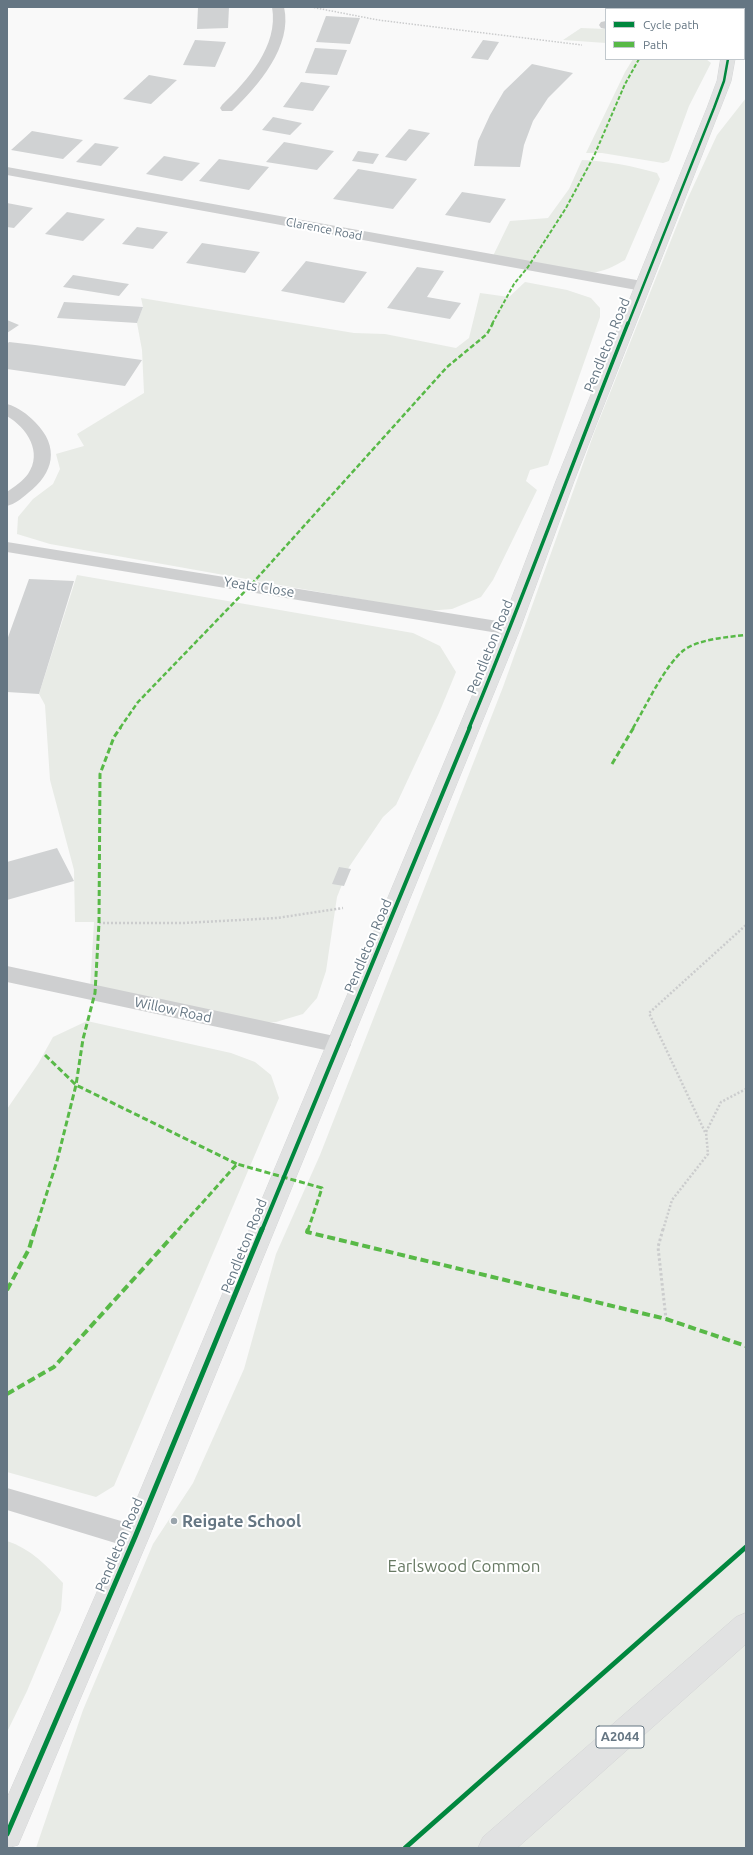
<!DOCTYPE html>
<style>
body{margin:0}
#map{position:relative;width:753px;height:1855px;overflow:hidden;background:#f9f9f9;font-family:Ubuntu,sans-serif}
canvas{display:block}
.frame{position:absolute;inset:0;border:8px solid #657683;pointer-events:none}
.legend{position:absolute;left:605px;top:8px;width:140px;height:52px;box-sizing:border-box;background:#fff;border:1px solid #c1c8cd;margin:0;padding:5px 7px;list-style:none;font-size:12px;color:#657683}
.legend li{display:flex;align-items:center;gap:8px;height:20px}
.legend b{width:20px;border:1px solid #c1c8cd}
</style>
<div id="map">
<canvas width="753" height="1855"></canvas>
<div class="frame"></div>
<ul class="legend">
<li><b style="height:5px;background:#00873e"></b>Cycle path</li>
<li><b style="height:5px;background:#58b947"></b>Path</li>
</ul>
</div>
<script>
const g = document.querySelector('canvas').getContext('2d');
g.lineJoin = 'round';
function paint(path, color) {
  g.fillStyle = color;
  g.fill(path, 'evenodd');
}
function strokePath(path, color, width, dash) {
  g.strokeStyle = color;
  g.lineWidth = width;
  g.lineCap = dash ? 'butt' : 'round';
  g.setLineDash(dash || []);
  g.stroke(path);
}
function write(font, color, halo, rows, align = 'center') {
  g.font = font + ' Ubuntu,sans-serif';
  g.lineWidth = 4;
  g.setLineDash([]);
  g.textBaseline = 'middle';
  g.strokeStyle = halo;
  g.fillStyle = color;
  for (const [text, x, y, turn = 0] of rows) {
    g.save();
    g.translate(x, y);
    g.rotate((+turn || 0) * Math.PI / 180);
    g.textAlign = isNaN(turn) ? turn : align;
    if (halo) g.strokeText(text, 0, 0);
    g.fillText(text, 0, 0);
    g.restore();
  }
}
paint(new Path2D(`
 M581 28 606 29V43L563 40Z
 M633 59H706L711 63 689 106 669 161 663 163 602 153H586L625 72Z
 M746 98V1848H36L83 1710 153 1544 193 1483 244 1369 276 1254 320 1155 503 687 594 433 687 200 717 135Z
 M582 160C607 161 633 166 657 173L660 179 625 260C616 265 607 270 597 272 571 277 519 263 492 258L510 221 548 218 569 189Z
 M525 282 567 290 591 298 600 308V317L548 465 530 470 526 481 537 490 493 580 481 597 452 609 426 611 50 544 17 534 18 517 33 499 53 484 60 469 56 454 84 446 77 434 144 393 142 350 137 323 143 307 141 298 354 333 385 334 456 348 469 338 480 293 509 297Z
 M77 575 413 633 440 646 456 672 439 713 396 805 383 817 349 867 337 897 326 971 317 998 303 1014 276 1022 253 1024 90 988 94 922H75L74 870 50 780 45 705 39 694Z
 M87 1021 231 1053 255 1062 271 1075 279 1098 114 1486 96 1497 7 1472V1109L38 1064 53 1037Z
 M7 1541C31 1549 46 1565 63 1583L61 1610 27 1691 7 1732Z`), '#e8ebe6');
paint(new Path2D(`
 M198 7H229L228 28 197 29Z
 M326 16 360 18 350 44 316 42Z
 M195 40 226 42 215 67 183 65Z
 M483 40 499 42 488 60 471 58Z
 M315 48 347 50 337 75 305 73Z
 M532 64 573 73 548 98 533 121 524 145 520 167 474 166 478 141 490 115 504 91Z
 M149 75 177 80 151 104 123 99Z
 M301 82 330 86 313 111 283 107Z
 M273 117 302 123 290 135 262 130Z
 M409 129 430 133 406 161 385 157Z
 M32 131 83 140 63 159 11 150Z
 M284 142 334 151 317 170 266 162Z
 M95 143 119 147 101 166 76 162Z
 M358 151 379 154 373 164 352 161Z
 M164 156 200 163 182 181 146 174Z
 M219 159 269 167 249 190 199 181Z
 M358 169 417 179 393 209 333 199Z
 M462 192 506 199 490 223 445 215Z
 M7 203 33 208 14 228 7 227Z
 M67 212 105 219 83 241 45 234Z
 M137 227 168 232 153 249 122 244Z
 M202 243 260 252 245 273 186 263Z
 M306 261 367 272 344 303 281 291Z
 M417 267 444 271 427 297 461 303 450 319 387 308Z
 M73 275 129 284 119 296 63 287Z
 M64 302 143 307 137 323 57 318Z
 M7 320 19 325 7 333Z
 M9 342 35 345 142 360 125 386 7 369V344Z
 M29 579 74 581 39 694 7 692V640Z
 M57 848 74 881 7 900V862Z
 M339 867 351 869 344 886 332 884Z`), '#d0d2d3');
const secondary = new Path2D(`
 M716 7H728L730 9H716Z
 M721 59H735L731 81 574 481 520 629 149 1537 18 1845 7 1848V1798L121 1537 500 629 556 481 707 108 717 81Z`);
const primary = new Path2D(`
 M746 1613V1644L517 1848H478L483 1837 736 1617Z`);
strokePath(secondary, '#d5d6d7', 1);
strokePath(primary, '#d5d6d7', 1);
strokePath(new Path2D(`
 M311 7 378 20 582 45`), '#cbcccd', 1.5, [1.5, 1.5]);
strokePath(new Path2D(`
 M99 923H184L277 918 343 908
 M705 1132 649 1013 746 925
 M663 1230 672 1200 708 1154 706 1132 721 1102 746 1089`), '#cbcccd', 2.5, [2, 2]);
strokePath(new Path2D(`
 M663 1229 658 1247 666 1319`), '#cbcccd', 3, [2.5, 2.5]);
paint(new Path2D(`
 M606 21V29L601 28 599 25 601 22Z
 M7 1488 135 1525 144 1529 148 1537 144 1545 135 1549 7 1510Z`), '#cecfd0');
paint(new Path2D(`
 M272 7H284C293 46 258 86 232 111H222L220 108 222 105C247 81 279 46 272 7Z
 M7 167 642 281 648 283 650 286 648 289 642 291 7 175Z
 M7 404C18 407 27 414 35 422 60 447 54 473 28 493 21 499 15 504 7 506V492C14 487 23 481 28 474 43 452 27 428 7 416Z
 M7 542 510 623 517 625 520 629 517 633 510 635 7 552Z
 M7 966 339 1037 347 1039 351 1045 347 1051 339 1053 7 982Z`), '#cecfd0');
paint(secondary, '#e1e2e2');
paint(primary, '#e1e2e2');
strokePath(new Path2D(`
 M665 9 666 7
 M744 54H746
 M492 324 514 284 528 267 566 208 594 156 625 84 639 59`), '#58b947', 2, [4, 2]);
strokePath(new Path2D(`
 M120 728 138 702 250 586 447 367 487 334 493 323
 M633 728C646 706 665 665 684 650 699 639 728 637 746 635`), '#58b947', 2.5, [5, 2.5]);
strokePath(new Path2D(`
 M612 764 634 727
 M45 1055 76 1085 237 1164
 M35 1230 57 1161 76 1085 83 1039 95 993 99 923 100 774 114 737 121 727
 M178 1230 237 1164 322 1188 308 1230`), '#58b947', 3, [6, 3]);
strokePath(new Path2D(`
 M308 1229 307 1232 666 1319 746 1346
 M7 1290 29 1249 35 1229
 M7 1394 54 1367 179 1229`), '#58b947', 4, [8, 4]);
strokePath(new Path2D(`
 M628 324 714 108 724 81 728 59`), '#00873e', 2.5);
strokePath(new Path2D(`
 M469 728C525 594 574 458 628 323`), '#00873e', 3.5);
strokePath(new Path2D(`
 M262 1230 470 727`), '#00873e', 4);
strokePath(new Path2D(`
 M7 1834 135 1537 262 1229
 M405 1848 746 1547`), '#00873e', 5);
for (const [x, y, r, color] of [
 [174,1521,4,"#99a4ac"]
]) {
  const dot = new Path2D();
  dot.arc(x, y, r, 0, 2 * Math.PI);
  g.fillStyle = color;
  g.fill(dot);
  strokePath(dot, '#fff', 1.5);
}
write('12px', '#657683', '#fff', [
 ["Clarence Road",324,229,11]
]);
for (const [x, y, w] of [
 [620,1737,48]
]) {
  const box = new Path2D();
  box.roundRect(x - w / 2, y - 11, w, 22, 3);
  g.fillStyle = '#fff';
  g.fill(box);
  strokePath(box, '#657683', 1);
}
write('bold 13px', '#657683', null, [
 ["A2044",620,1737]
]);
write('14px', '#657683', '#fff', [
 ["Pendleton Road",607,345,-68],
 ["Yeats Close",259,587,9],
 ["Pendleton Road",490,647,-68],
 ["Pendleton Road",368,946,-67],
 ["Willow Road",173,1010,12],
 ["Pendleton Road",244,1246,-68],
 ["Pendleton Road",119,1545,-67]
]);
write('bold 17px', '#657683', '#fff', [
 ["Reigate School",182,1521]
], 'left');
write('17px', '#687a64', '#fff', [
 ["Earlswood Common",464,1566]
]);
</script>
